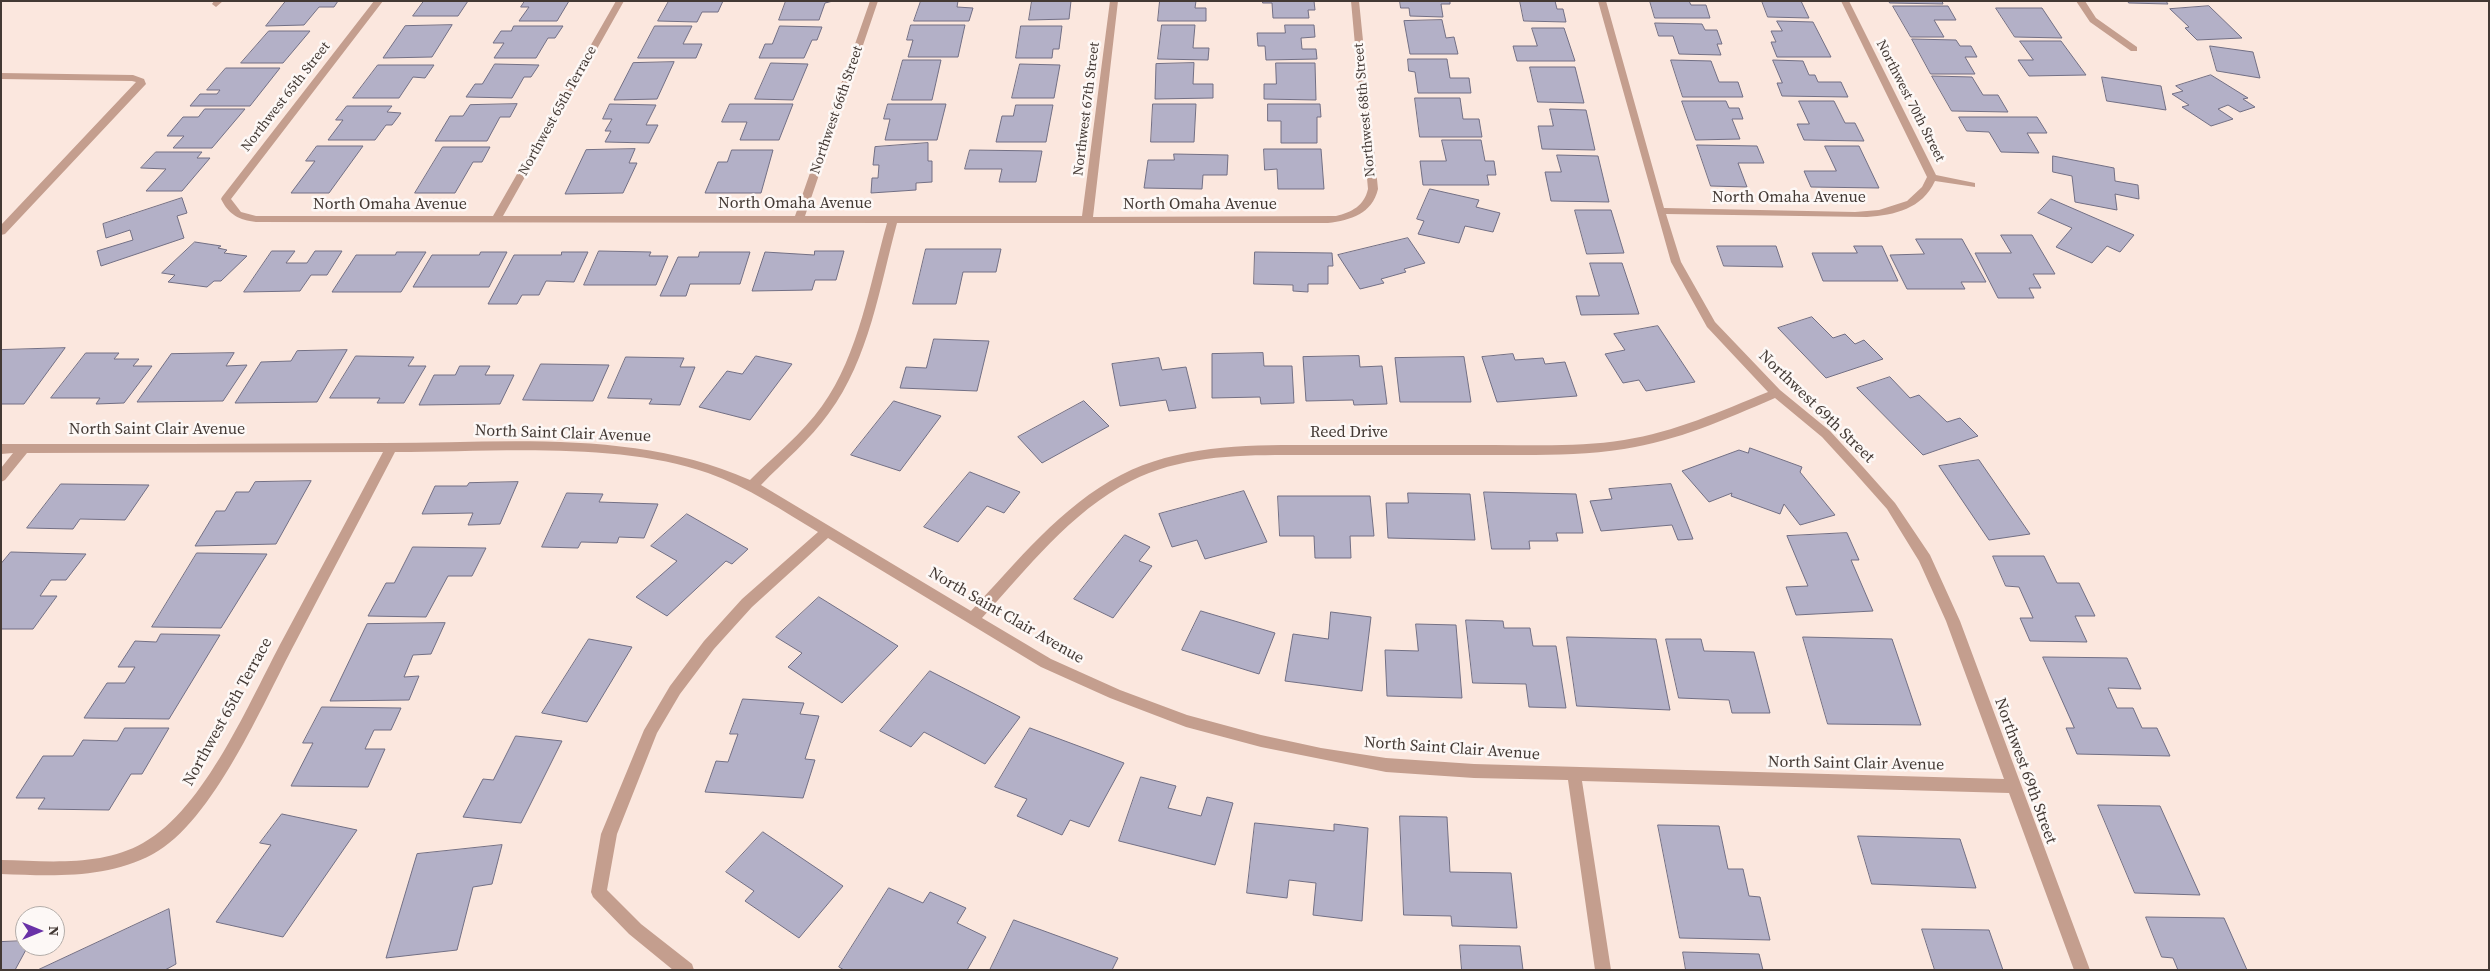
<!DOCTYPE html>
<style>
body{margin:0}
#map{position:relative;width:2490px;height:971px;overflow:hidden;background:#fbe7de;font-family:"Source Serif 4",serif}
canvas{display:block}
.frame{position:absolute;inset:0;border:2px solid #433934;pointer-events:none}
.north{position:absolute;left:15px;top:906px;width:50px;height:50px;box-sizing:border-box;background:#fdf8f6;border:1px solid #b3aca8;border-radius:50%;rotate:90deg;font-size:14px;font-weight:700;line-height:20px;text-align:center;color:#433934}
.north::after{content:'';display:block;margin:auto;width:18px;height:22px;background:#6a31a7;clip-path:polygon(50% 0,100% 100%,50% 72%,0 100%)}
</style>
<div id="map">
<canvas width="2490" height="971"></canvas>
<div class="frame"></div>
<div class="north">N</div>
</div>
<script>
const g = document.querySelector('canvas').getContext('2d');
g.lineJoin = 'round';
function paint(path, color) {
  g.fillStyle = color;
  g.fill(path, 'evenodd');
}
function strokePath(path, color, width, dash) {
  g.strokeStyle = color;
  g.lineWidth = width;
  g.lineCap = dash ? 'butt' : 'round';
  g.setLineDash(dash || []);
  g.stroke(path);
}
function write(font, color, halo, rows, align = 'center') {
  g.font = font + ' "Source Serif 4",serif';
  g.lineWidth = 5;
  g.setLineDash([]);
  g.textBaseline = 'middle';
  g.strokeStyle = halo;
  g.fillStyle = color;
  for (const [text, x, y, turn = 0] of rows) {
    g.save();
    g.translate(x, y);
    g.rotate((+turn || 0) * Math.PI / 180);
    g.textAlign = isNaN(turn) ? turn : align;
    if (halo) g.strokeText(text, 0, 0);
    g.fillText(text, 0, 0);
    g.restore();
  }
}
const building = new Path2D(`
 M286 1H338L334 7H319L304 25 266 26Z
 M424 1H468L458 16H413Z
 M525 1H569L557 21H519L529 7H521Z
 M669 1H723L718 12H702L697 22 658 21Z
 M786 1H833L825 3 819 20H779Z
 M921 1H958L957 7 973 8 969 21H914Z
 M1032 1H1071L1069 19 1029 20Z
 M1160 1H1196L1195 8H1206V21H1158Z
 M1263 1H1314L1315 10H1308L1309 18H1273L1272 3H1263Z
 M1400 1H1450V4H1441L1443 17 1410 16 1409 8H1401Z
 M1520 1H1555L1557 9H1563L1566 22 1524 21Z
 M1650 1H1689L1691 5H1706L1710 18H1655Z
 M1762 1H1801L1809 18 1768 17Z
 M1889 1H1942L1943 4 1890 3Z
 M2128 1H2166L2168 4 2129 3Z
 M1893 6H1948L1956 20H1934L1944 37H1911Z
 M2209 6 2242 38 2197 40 2185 28 2189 27 2170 9Z
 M1996 8H2042L2062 38 2015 37Z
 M1442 20 1446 38 1454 37 1458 54H1410L1404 21Z
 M1777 21 1813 22 1831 57H1777L1771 42H1776L1771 31H1782Z
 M1655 23 1702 24 1705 30H1717L1722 44H1717L1721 55 1679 54 1673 36H1659Z
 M452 25 432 57 383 58 405 26Z
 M911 25H965L958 57H908L913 40H907Z
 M1162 25H1195L1193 48H1209L1208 60 1158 59Z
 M1285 25H1314L1315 37 1301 38 1302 49H1316L1317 59 1266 60 1265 46H1258L1257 33H1285Z
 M514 26H563L555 38H548L536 58H494L504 43H493L501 31H511Z
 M655 26H692L683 44H702L696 58H638Z
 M780 26 822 27 817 40H812L804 58H759L765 44H772Z
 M1021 26H1062L1059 49H1053L1052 58H1016Z
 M1532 28H1564L1575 61H1517L1513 46H1537Z
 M269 31H310L283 63H241Z
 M1912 39 1956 40 1960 46H1971L1977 57H1965L1975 74H1931Z
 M2020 41H2061L2086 75 2029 76 2018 60H2033Z
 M2210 46 2253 52 2260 78 2217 71Z
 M1408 59H1447L1450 78H1469L1471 93H1418L1415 72 1409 71Z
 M903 60H941L932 100H892Z
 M1671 60 1711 61 1719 82H1738L1743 97H1683Z
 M1773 60 1803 61 1809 75H1815L1818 82H1841L1848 97 1782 96 1777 83H1782Z
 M674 62 657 99 614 100 633 63Z
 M771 63 808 64 793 100 755 99Z
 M1194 63 1193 84H1213V98L1155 99 1156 64Z
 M1276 63H1315L1316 100 1264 99V84H1276Z
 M495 64 539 65 531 77H524L512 98 466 97 475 84H482Z
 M1020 64 1060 65 1054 98H1012Z
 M378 65H434L425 78 413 77 399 98H353Z
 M1530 67H1575L1584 103 1538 102Z
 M226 68H280L250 106H190L200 94H217L220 90H207Z
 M2211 75 2248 98 2243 99 2255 107 2240 112 2228 105 2218 109 2233 119 2211 126 2182 107 2189 105 2172 94 2183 91 2176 86Z
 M1932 76 1972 77 1983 95H1998L2008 112 1952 111Z
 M2102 77 2161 86 2166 110 2107 101Z
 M1415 98H1460L1463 119H1479L1482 137H1420Z
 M1682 101H1726L1729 108H1739L1743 119H1732L1740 139 1696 140Z
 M1799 101H1834L1845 123H1855L1864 141 1804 140 1797 124H1809Z
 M517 104 510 117H500L487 141H435L450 116H463L470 105Z
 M610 104 656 105 646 125H658L649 143 605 142 611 131H605L612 119H603Z
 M730 104H793L779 140H740L747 122H722Z
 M888 104H946L937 140H885L890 119H884Z
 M1153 104H1196L1194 142H1151Z
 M1268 104H1320L1321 117H1317V143H1281V121H1268Z
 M1016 105H1053L1046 142H996L1002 116H1013Z
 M347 106H392L387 112 401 113 392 125H386L375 140H328L343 120H336Z
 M205 109H245L212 148H173L184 136H167L183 117H198Z
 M1550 109 1586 110 1595 150 1542 149 1538 126H1553Z
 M1959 117H2037L2047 133H2027L2039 153 2001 152 1989 132 1967 131Z
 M1442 140H1481L1485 161H1494L1496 175H1487L1489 185H1423L1420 161H1446Z
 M928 143V161H932V182L916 183V190L871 193 872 178H878L879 165H873L875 147Z
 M1697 145 1757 146 1764 163H1738L1747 187 1711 186Z
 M317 146H363L329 193H291L315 161H306Z
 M1825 146H1859L1879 188 1811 187 1804 171H1836Z
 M443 147H490L482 162H473L455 193H415Z
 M635 149 629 163H637L623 193 565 194 586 150Z
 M1264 149H1321L1324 189H1278L1277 169 1265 170Z
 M732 150H773L761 193H705L718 162H727Z
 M970 150 1042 151 1036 182H999L1002 169H965Z
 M156 152H202L197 158H210L182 191H146L166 169 141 168Z
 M1174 154 1228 155 1227 175H1203L1202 189 1144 188 1148 160H1174Z
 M1557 155 1598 156 1609 202 1551 201 1545 172H1561Z
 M2053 156 2114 168 2115 181 2138 185 2139 199 2115 194 2117 210 2075 202 2072 176 2053 172Z
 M1430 189 1479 200 1476 207 1500 213 1493 232 1465 226 1459 243 1418 234 1424 221 1417 219Z
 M182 198 187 213 177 216 184 238 101 266 97 251 133 240 130 230 106 238 103 224Z
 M2051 199 2134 235 2120 252 2107 246 2092 263 2056 247 2072 228 2038 213Z
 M1575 210H1611L1624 253 1587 254Z
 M2001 235H2032L2055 274H2033L2041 288H2029L2034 298H1998L1975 253H2011Z
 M1408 238 1425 263 1404 269 1406 272 1381 279 1384 283 1360 289 1338 255Z
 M1916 239H1962L1986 282H1961L1965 289H1907L1890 255 1924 254Z
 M195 242 221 246 218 248 227 250 224 253 247 256 221 281H214L207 287 168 282 175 275 162 273Z
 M1717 246H1776L1783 267 1724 266Z
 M1854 246H1882L1898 281H1823L1812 253H1857Z
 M926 249H1001L996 272H963L956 304H913Z
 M272 251H295L286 263H307L315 251H342L327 275H311L300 291 244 292Z
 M599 251 651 252 649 256H668L656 285H584Z
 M815 251H844L836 280H815L812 290 752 291 765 252 814 255Z
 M397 252H426L401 292H332L356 255H395Z
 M481 252H507L489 287H413L432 255H479Z
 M562 252H588L574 282 546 281 539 295H522L517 304H488L514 255H561Z
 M700 252H750L740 284H690L686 296H660L678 257H698Z
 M1255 252 1332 253 1333 266H1328V284H1308V292L1293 291V285L1254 284Z
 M1590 263H1622L1639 314 1581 315 1576 296H1599Z
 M1812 317 1833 338 1845 334 1855 344 1864 340 1883 359 1826 378 1778 328Z
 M1658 326 1695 382 1646 391 1639 380 1623 383 1605 354 1625 350 1614 334Z
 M934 339 989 341 977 391 900 388 906 367 926 368Z
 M65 348 24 404H1V350Z
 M347 350 317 402 235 403 261 362 291 361 297 351Z
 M86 353H119L114 359H139L133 366H152L124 403 96 404 100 398H51Z
 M234 353 226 366 247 365 223 401 137 402 171 354Z
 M1263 353 1264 366H1292L1294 403 1261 404 1260 397 1212 398V354Z
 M1513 354 1515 360 1543 358 1545 364 1565 362 1577 396 1497 402 1482 357Z
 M356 356 414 357 408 366H426L404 403H377L380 398H330Z
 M756 356 792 364 750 420 699 407 727 371 742 374Z
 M1359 356 1360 367 1382 366 1387 404 1354 405 1353 400 1306 401 1303 357Z
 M626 357 684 358 680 367H695L680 405 649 404 652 399 608 398Z
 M1464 357 1471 402H1400L1395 358Z
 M1159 358 1162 370 1186 367 1196 408 1169 411 1166 400 1120 406 1112 364Z
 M541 364 609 365 593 401 523 400Z
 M460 366H490L485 375H514L500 404 419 405 434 375H455Z
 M1890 377 1910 398 1919 395 1947 422 1960 418 1978 436 1923 455 1857 388Z
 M894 401 941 416 900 471 851 455Z
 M1084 401 1109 426 1042 463 1018 437Z
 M1750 448 1802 467 1800 472 1835 515 1800 525 1784 504 1780 514 1731 496 1732 493 1709 502 1682 471 1739 450 1748 453Z
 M1979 460 2030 534 1989 540 1939 466Z
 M970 472 1020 492 1004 513 987 506 958 542 924 527Z
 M311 481 276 544 195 546 216 511H225L236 492H249L255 482Z
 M518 482 500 524 468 525 473 513 422 514 435 486H467L469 483Z
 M61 484 149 485 125 520 80 519 73 529 27 528Z
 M1671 484 1693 539 1678 540 1672 525 1601 531 1590 501 1612 499 1609 489Z
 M1244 491 1267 542 1205 559 1197 540 1172 547 1159 514Z
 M1484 492 1576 494 1583 533H1556L1558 541H1529L1530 549H1492Z
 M567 493 603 494 599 502 658 504 644 538 619 537 617 543 581 542 578 548 542 547Z
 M1408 493 1470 494 1475 540 1388 538 1386 503H1408Z
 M1278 496H1370L1374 536H1350L1351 558H1315L1314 536H1280Z
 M687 514 748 549 732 564 726 561 667 616 636 597 677 561 651 546Z
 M1847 533 1859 560H1851L1873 611 1796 615 1786 587 1808 586 1787 536Z
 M1125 535 1150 547 1139 561 1152 566 1113 618 1074 599Z
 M413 547 486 548 472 576H448L426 617 368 616 386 583H394Z
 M11 552 86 554 66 580H51L40 596H57L33 629H1V564Z
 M197 553 267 554 221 628 152 627Z
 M1993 556H2044L2057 583H2079L2095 616H2075L2087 642 2030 641 2020 618H2033L2019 587 2006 586Z
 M819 597 898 646 842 703 788 667 802 653 776 637Z
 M1201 611 1275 633 1259 674 1182 650Z
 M1331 612 1371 617 1362 691 1285 681 1293 634 1328 639Z
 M1466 620 1503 621 1504 628H1530L1533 646H1556L1566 708 1529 707 1526 684 1473 683Z
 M445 623 431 654 413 655 404 677 419 676 409 700 330 701 367 624Z
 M1416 624 1456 625 1462 698 1387 696 1385 650 1418 651Z
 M161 634 220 635 169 719 84 718 107 683H125L135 667H118L135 641 156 642Z
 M1567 637 1656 639 1670 710 1577 706Z
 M1803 637 1892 639 1921 725 1828 724Z
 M589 639 632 647 587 722 542 713Z
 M1666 639H1701L1704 651 1754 652 1770 713H1732L1729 700 1679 698Z
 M2043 657 2127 658 2141 689 2108 688 2117 708H2133L2142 728H2157L2170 756 2077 754 2066 728H2074Z
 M930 671 1020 717 985 764 924 732 911 747 880 731Z
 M743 699 804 703 800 714 819 716 805 759 815 760 803 798 705 792 716 761 728 762 738 734H730Z
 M322 707 401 708 391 730H374L365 749H385L368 787 291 786 313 743H303Z
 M125 728H169L142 774H131L109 810 38 809 45 798H16L43 756H73L83 740 117 741Z
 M1030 728 1124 763 1089 827 1070 820 1062 835 1017 816 1027 799 995 787Z
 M516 736 562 741 521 823 463 817 483 779 493 780Z
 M1141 777 1176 786 1168 808 1201 816 1207 797 1233 803 1215 865 1119 841Z
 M2098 805 2160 806 2200 895 2135 893Z
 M282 814 357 830 283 937 216 922 271 845 260 843Z
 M1400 816 1447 817 1450 872 1511 873 1517 928 1452 926 1451 916 1404 915Z
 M1255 823 1334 831V824L1368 828 1362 921 1313 915 1316 883 1289 880 1287 898 1247 893Z
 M1658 825 1719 826 1728 869H1743L1749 896 1760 897 1770 940 1680 938Z
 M763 832 843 886 799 938 745 901 754 891 726 872Z
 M1858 836 1960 839 1976 888 1872 884Z
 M502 845 492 884 473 887 457 950 386 958 417 854Z
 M889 888 923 903 930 892 966 908 957 923 986 937 967 970H844L839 967Z
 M169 909 176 964 165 970H38Z
 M2146 917 2224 918 2247 970H2178L2173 958 2162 957Z
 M1014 920 1118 958 1112 970H990Z
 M1922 929 1989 930 2003 970H1935Z
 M25 941V946H28L15 970H1V942Z
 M1460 945 1520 946 1523 970H1462Z
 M1683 952 1759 954 1763 970H1686Z`);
paint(building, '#b3b0c7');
strokePath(building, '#726f84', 1);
paint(new Path2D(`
 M214 1H223L216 7 212 4Z
 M374 1H383L231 199 241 212 256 216H493L616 1H624L503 216H795L870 1H878L805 216H1082L1110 1H1118L1093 217 1336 216C1352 212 1364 206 1368 189L1351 1H1359L1378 189C1372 214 1351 220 1328 223H897C880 286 869 359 829 413 810 440 784 461 761 485L971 611C1017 562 1061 506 1121 475 1181 444 1251 445 1317 445 1376 445 1435 445 1494 445 1537 445 1582 447 1624 440 1675 432 1721 411 1768 392L1707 327 1671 262 1598 1H1606L1664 208 1855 212 1879 210 1907 201 1922 187 1927 177 1841 1H1849L1936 175 1975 183V187L1935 181C1922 209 1895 215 1867 217L1666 214 1681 262 1715 322 1780 390 1830 431 1863 467 1895 503 1930 555 1960 621 2090 970H2074L2009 793 1582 781 1611 970H1595L1568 780 1474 778 1386 772 1261 747 1186 727 1110 698 1041 667 828 538 752 607 714 649 680 694 657 733 617 834 607 890 641 924 692 964 694 970H673L629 934 593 897 591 892 601 834 644 730 670 686 704 641 742 599 818 532C783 511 748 487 708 473 619 441 490 452 395 452 362 516 328 579 295 643 263 703 213 822 153 854 106 879 53 876 1 874V860C47 861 101 867 143 843 205 809 250 700 283 639 316 577 350 515 383 452L27 453 5 480 1 482V468L13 453 1 454V444C128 444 256 444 384 443 505 443 636 429 750 480 774 456 802 434 822 406 859 354 870 283 887 223L256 222C239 220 229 215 221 199L222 197ZM1775 398 1822 437 1855 473 1887 509 1919 561 1946 621 2004 779 1474 764 1386 758 1321 748 1261 735 1187 715 1120 690 1051 659 982 618C1027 569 1070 512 1131 481 1188 452 1255 455 1317 455 1376 455 1435 455 1494 455 1537 455 1581 456 1624 449 1677 441 1726 419 1775 398Z
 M2076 1H2085L2096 18 2137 47V51H2131L2090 22Z
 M1 73 133 75 144 79 146 84 5 234 1 235V225L136 82 132 81 1 79Z`), '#c49e8e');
write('14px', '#433934', '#fdf8f6', [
 ["Northwest 65th Street",286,97,-52],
 ["Northwest 70th Street",1910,101,63],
 ["Northwest 67th Street",1087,109,-83],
 ["Northwest 66th Street",837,110,-71],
 ["Northwest 68th Street",1365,110,-95],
 ["Northwest 65th Terrace",558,111,-61]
]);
write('16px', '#433934', '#fdf8f6', [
 ["North Omaha Avenue",1789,198],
 ["North Omaha Avenue",795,204],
 ["North Omaha Avenue",390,205],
 ["North Omaha Avenue",1200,205],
 ["Northwest 69th Street",1816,407,44],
 ["North Saint Clair Avenue",157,430],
 ["Reed Drive",1349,433],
 ["North Saint Clair Avenue",563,434,2],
 ["North Saint Clair Avenue",1006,616,30],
 ["Northwest 65th Terrace",228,712,-61],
 ["North Saint Clair Avenue",1452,749,4],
 ["North Saint Clair Avenue",1856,764,1],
 ["Northwest 69th Street",2025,771,70]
]);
</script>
